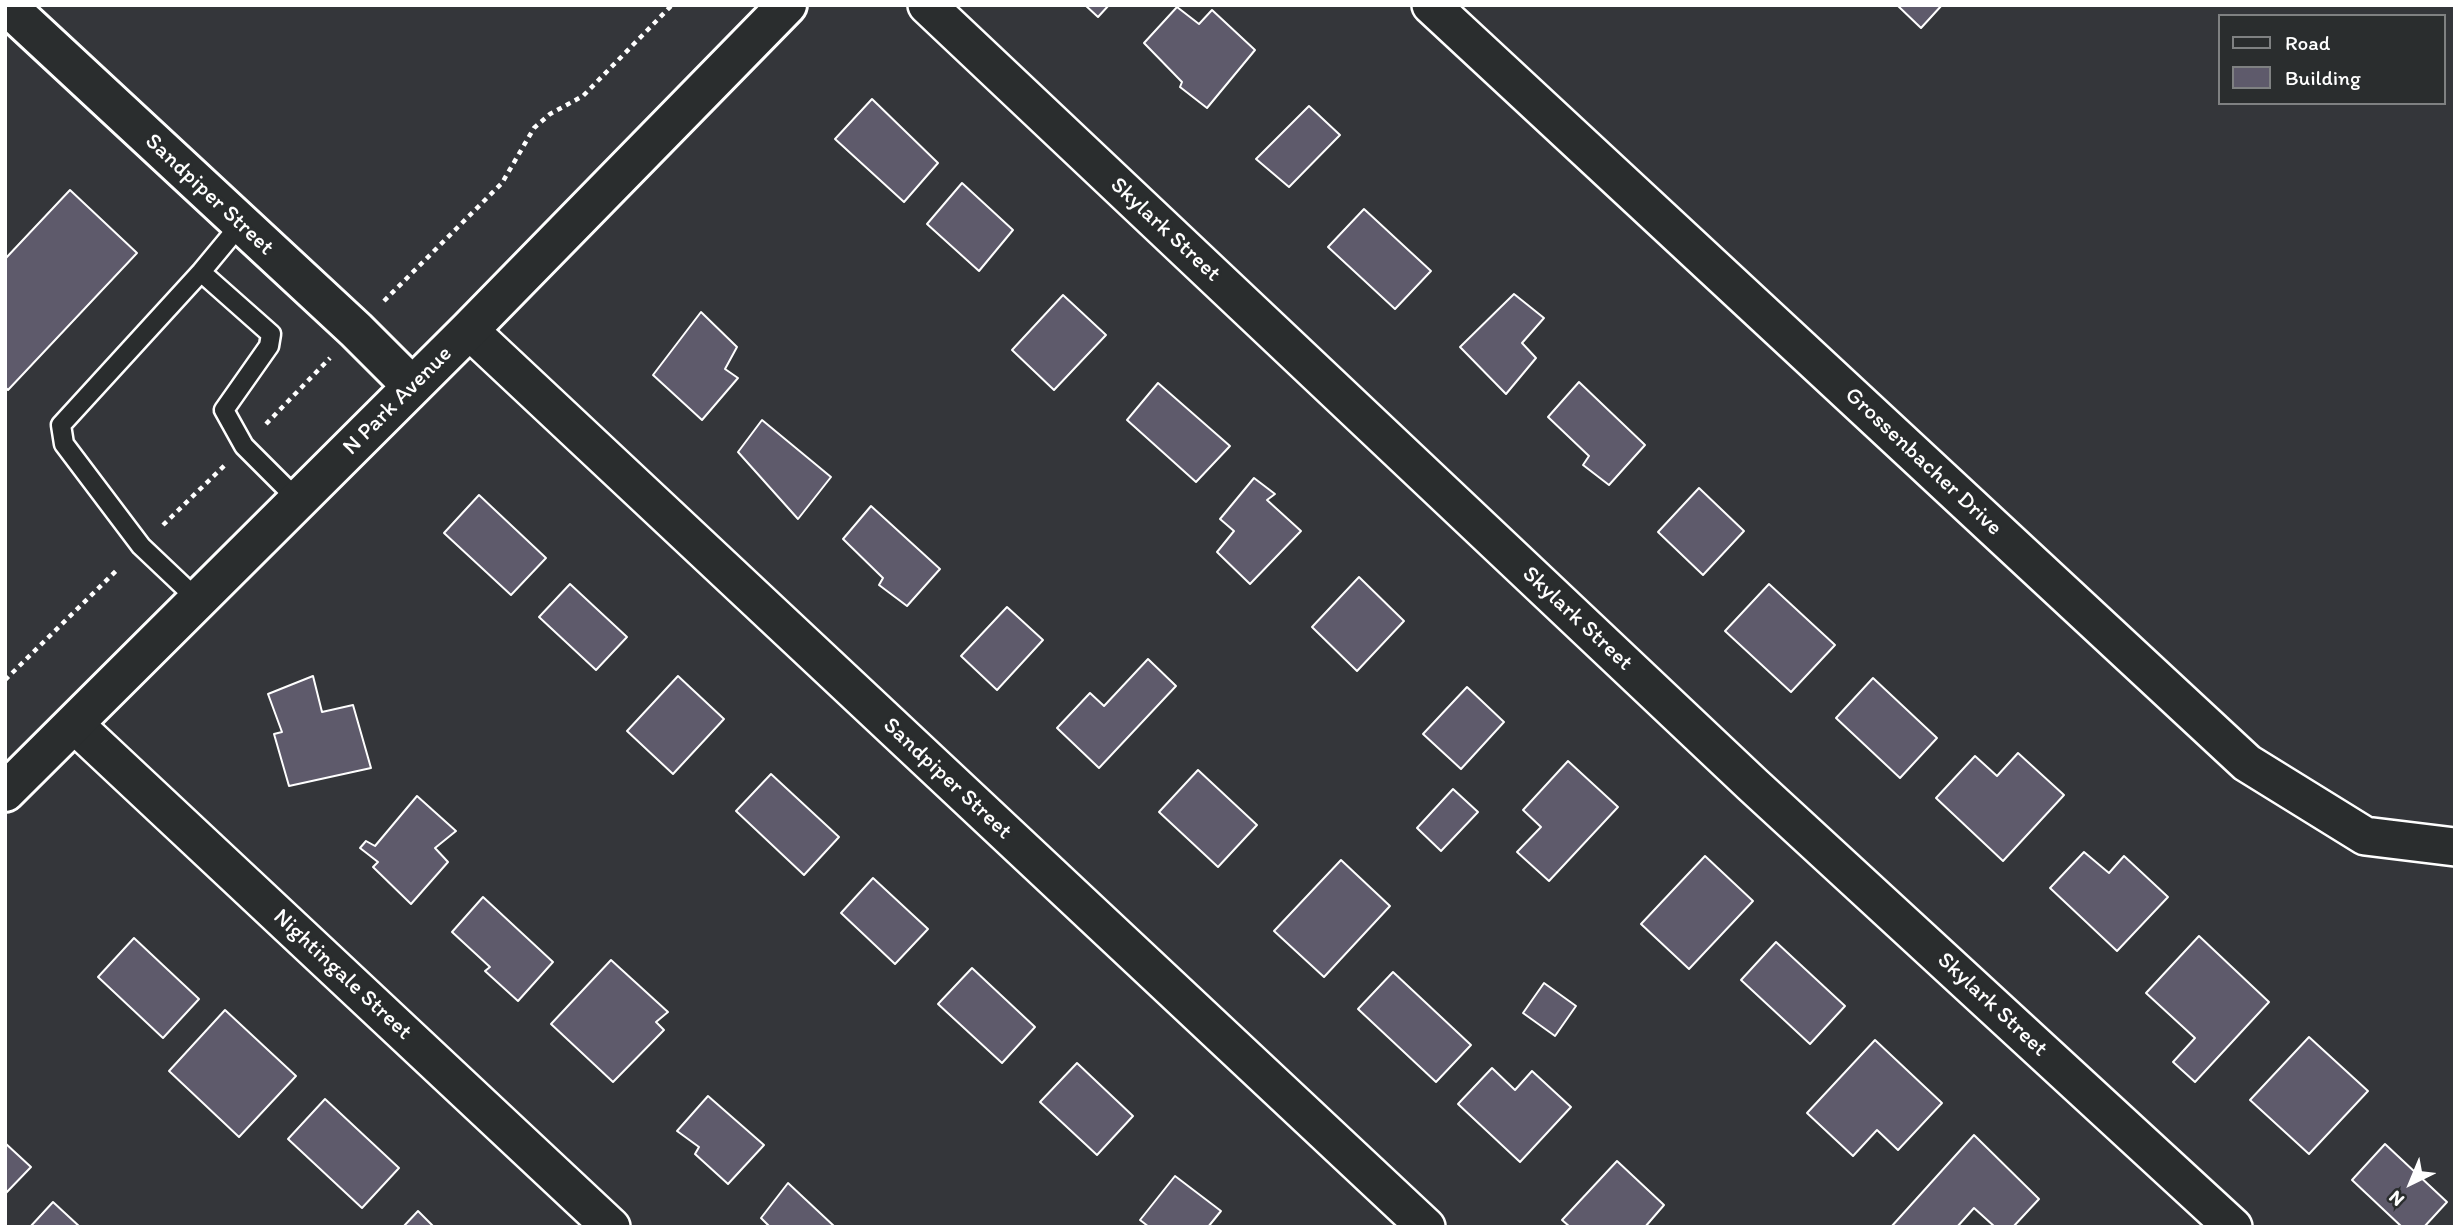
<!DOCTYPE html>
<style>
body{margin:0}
#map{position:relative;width:2460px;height:1232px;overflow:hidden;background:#34363a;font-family:Itim,sans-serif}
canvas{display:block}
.frame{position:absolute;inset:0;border:7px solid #fff;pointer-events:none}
.legend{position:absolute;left:2218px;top:14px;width:228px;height:91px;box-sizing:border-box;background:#2a2d2e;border:2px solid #7f8182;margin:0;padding:9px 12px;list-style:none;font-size:21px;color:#fff}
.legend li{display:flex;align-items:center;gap:14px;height:35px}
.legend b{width:35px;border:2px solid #7f8182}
.north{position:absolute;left:2376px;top:1148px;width:70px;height:70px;-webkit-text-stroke:5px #2a2d2e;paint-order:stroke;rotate:223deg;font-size:19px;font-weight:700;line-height:28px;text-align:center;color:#fff}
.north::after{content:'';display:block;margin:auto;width:24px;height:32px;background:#fff;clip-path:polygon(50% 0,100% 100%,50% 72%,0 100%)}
</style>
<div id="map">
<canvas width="2460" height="1232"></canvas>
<div class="frame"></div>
<ul class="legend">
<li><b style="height:9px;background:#2a2d2e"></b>Road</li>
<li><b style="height:19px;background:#5e5a6b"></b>Building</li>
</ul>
<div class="north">N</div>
</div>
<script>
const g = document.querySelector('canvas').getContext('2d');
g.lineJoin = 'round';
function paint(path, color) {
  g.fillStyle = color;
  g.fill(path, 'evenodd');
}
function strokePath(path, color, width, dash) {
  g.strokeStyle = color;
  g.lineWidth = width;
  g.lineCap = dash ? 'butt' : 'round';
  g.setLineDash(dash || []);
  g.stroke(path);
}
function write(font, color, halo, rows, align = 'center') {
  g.font = font + ' Itim,sans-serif';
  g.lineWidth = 6;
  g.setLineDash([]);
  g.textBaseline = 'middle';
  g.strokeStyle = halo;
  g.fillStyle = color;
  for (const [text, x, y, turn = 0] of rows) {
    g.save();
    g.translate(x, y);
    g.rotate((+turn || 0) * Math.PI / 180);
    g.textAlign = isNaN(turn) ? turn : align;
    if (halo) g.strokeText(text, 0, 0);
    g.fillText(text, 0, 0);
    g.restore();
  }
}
const building = new Path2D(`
 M1085 5H1109L1098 17Z
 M1897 5H1942L1921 28Z
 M1177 7 1199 24 1212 10 1255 50 1207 108 1180 87 1182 82 1144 43Z
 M872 99 938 163 904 202 835 139Z
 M1309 106 1340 135 1289 187 1256 159Z
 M962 183 1013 230 979 271 927 224Z
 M70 190 137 253 8 390 5 387V259Z
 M1364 209 1431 271 1395 309 1328 247Z
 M1514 294 1544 318 1522 343 1536 358 1506 394 1460 347Z
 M1063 295 1106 335 1054 390 1012 350Z
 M701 312 737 347 725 369 738 378 702 420 653 375Z
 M1579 382 1645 445 1609 485 1583 465 1589 456 1548 417Z
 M1158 383 1230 446 1196 482 1127 420Z
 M762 420 831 477 798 519 738 452Z
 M1254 478 1275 494 1267 500 1301 531 1250 584 1217 552 1234 531 1220 519Z
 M1699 488 1744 531 1703 575 1658 532Z
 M479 495 546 558 511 595 444 533Z
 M871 506 940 569 907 606 879 585 883 578 843 539Z
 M1359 577 1404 621 1357 671 1312 627Z
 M570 584 627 637 596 670 539 617Z
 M1769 584 1835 645 1791 692 1725 631Z
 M1007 607 1043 640 997 690 961 656Z
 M1148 659 1176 686 1099 768 1057 728 1090 693 1104 706Z
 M313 676 322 712 353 705 371 768 289 786 274 734 282 732 268 694Z
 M678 676 724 719 673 774 627 731Z
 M1873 678 1937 738 1900 778 1836 718Z
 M1467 687 1504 722 1461 769 1423 734Z
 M2018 753 2064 795 2003 861 1936 798 1975 756 1997 776Z
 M1568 761 1618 807 1549 881 1517 852 1541 827 1523 810Z
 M1198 770 1257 825 1218 867 1159 812Z
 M771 774 839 837 804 875 736 811Z
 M1453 789 1478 812 1441 851 1417 828Z
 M417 796 456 831 435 848 448 862 411 904 373 867 378 862 360 848 366 841 375 846Z
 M2084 852 2109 873 2124 856 2168 897 2117 951 2050 888Z
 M1705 856 1753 901 1689 969 1641 924Z
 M1341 860 1390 906 1324 977 1274 931Z
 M873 878 928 929 895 964 841 913Z
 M483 897 553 962 518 1001 485 971 490 967 452 932Z
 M2199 936 2269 1002 2195 1082 2173 1062 2195 1038 2146 993Z
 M134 938 199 999 163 1038 98 977Z
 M1776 942 1845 1006 1810 1044 1741 980Z
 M611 960 668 1012 656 1022 664 1030 613 1082 551 1024Z
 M972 968 1035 1027 1002 1063 938 1004Z
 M1393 972 1471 1045 1436 1082 1358 1009Z
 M1544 983 1576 1006 1555 1036 1523 1013Z
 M225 1010 296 1076 239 1137 169 1071Z
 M2309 1037 2368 1091 2309 1154 2250 1100Z
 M1875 1040 1942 1103 1898 1150 1877 1130 1853 1156 1807 1113Z
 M1077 1063 1133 1116 1097 1155 1040 1102Z
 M1492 1068 1515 1090 1532 1071 1571 1107 1520 1162 1458 1104Z
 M708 1096 764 1145 728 1184 695 1154 699 1147 677 1131Z
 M325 1099 399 1168 362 1208 288 1139Z
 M1974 1135 2039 1199 2013 1227H1995L1974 1208 1957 1227H1891Z
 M5 1143 31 1167 5 1194Z
 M2385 1144 2447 1202 2424 1227H2402L2352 1180Z
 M1617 1161 1664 1205 1645 1227H1570L1562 1220Z
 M1175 1176 1221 1211 1208 1227H1149L1140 1220Z
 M788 1183 835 1227H770L761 1218Z
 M53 1202 80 1227H30Z
 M418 1211 434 1227H403Z`);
paint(building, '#5e5a6b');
strokePath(building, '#fff', 2);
const lane = new Path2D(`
 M201 272 271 334 269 346 224 410 244 446 298 500
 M198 600 141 546 64 444 61 425 201 272 240 225`);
const street = new Path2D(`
 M927 5 1753 785 2233 1227
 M1431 5 2247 763 2365 836 2455 847
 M469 330 1426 1227
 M74 724 611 1227`);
const secondary = new Path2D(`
 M6 5 356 330 412 386
 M5 792 469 330 787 5`);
strokePath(lane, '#fff', 23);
strokePath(street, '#fff', 42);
strokePath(secondary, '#fff', 44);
strokePath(new Path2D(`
 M384 301 502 183 534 128 550 114 583 96 672 5
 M266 424 330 358
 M163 525 225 465
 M5 680 119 568`), '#fff', 4.5, [5, 5]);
strokePath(lane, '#2a2d2e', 18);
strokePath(street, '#2a2d2e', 37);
strokePath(secondary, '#2a2d2e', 38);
write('23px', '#fff', '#2a2d2e', [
 ["Sandpiper Street",209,195,43],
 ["Skylark Street",1165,230,43],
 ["N Park Avenue",398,401,-45],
 ["Grossenbacher Drive",1923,462,43],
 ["Skylark Street",1577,619,43],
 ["Sandpiper Street",947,779,43],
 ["Nightingale Street",342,975,43],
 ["Skylark Street",1992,1005,43]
]);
</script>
